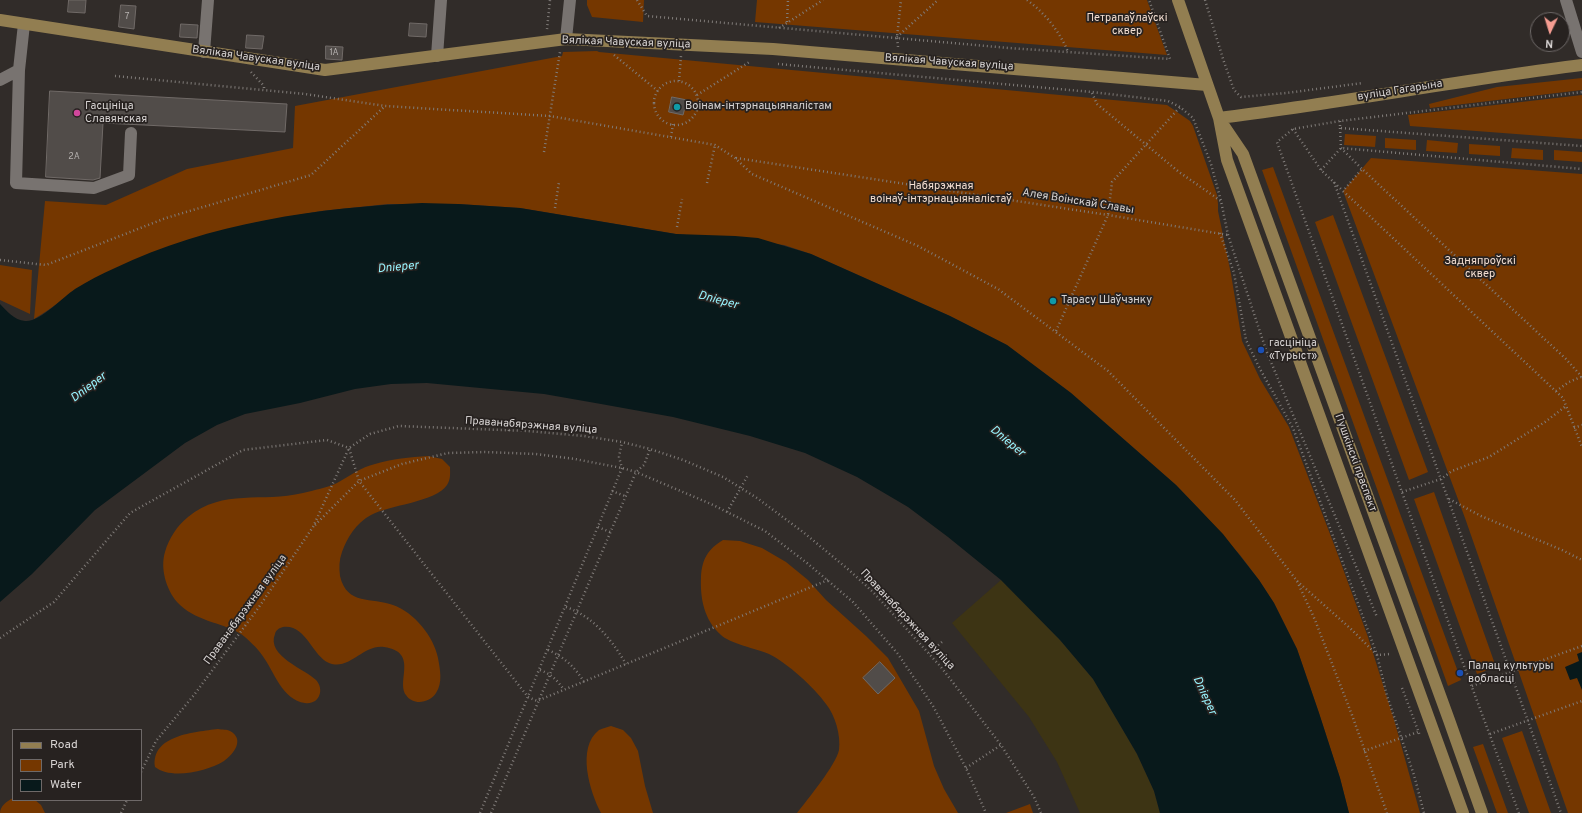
<!DOCTYPE html>
<meta charset="utf-8">
<style>
body{margin:0}
#map{position:relative;width:1582px;height:813px;overflow:hidden;background:#312c29;font-family:Overpass,sans-serif}
canvas{display:block}
.legend{position:absolute;left:12px;top:729px;width:130px;height:72px;box-sizing:border-box;background:#272220;border:1px solid #6e6968;margin:0;padding:5px 7px;list-style:none;font-size:12px;color:#d8d4d3}
.legend li{display:flex;align-items:center;gap:8px;height:20px}
.legend b{width:20px;border:1px solid #6e6968}
.north{position:absolute;left:1530px;top:12px;width:40px;height:40px;box-sizing:border-box;background:#272220;border:1px solid #6e6968;border-radius:50%;rotate:184deg;font-size:11px;font-weight:700;line-height:16px;text-align:center;color:#d8d4d3}
.north::after{content:'';display:block;margin:auto;width:14px;height:18px;background:#f59c91;clip-path:polygon(50% 0,100% 100%,50% 72%,0 100%)}
</style>
<div id="map">
<canvas width="1582" height="813"></canvas>
<ul class="legend">
<li><b style="height:5px;background:#927e51"></b>Road</li>
<li><b style="height:11px;background:#753700"></b>Park</li>
<li><b style="height:11px;background:#08191b"></b>Water</li>
</ul>
<div class="north">N</div>
</div>
<script>
const g = document.querySelector('canvas').getContext('2d');
g.lineJoin = 'round';
function paint(path, color) {
  g.fillStyle = color;
  g.fill(path, 'evenodd');
}
function strokePath(path, color, width, dash) {
  g.strokeStyle = color;
  g.lineWidth = width;
  g.lineCap = dash ? 'butt' : 'round';
  g.setLineDash(dash || []);
  g.stroke(path);
}
function write(font, color, halo, rows, align = 'center') {
  g.font = font + ' Overpass,sans-serif';
  g.lineWidth = 3.5;
  g.setLineDash([]);
  g.textBaseline = 'middle';
  g.strokeStyle = halo;
  g.fillStyle = color;
  for (const [text, x, y, turn = 0] of rows) {
    g.save();
    g.translate(x, y);
    g.rotate((+turn || 0) * Math.PI / 180);
    g.textAlign = isNaN(turn) ? turn : align;
    if (halo) g.strokeText(text, 0, 0);
    g.fillText(text, 0, 0);
    g.restore();
  }
}
paint(new Path2D(`
 M587 0H644L643 22 592 17 587 5Z
 M757 0H1147L1167 55 755 22Z
 M597 51 599 52 1167 105 1190 121 1193 126 1217 195 1218 204V211L1231 274 1242 341 1260 379 1289 427 1335 547 1368 637 1395 723 1420 813H1349L1340 778 1319 713 1297 649 1274 603 1259 580 1240 555 1201 511 1176 485 1071 393 1007 345 950 316 811 254 784 245 676 234 520 208 458 204H388L321 211 254 223 92 280C71 291 54 308 34 319L45 201 106 205 187 169 293 148 295 106 562 56 563 52Z
 M1582 78V90L1430 108 1429 104 1497 87Z
 M1582 95V139L1410 126 1408 115Z
 M1345 134 1376 136 1375 147 1344 145Z
 M1385 138 1416 140V150L1385 148Z
 M1427 140 1458 143 1457 153 1426 151Z
 M1469 144 1500 146V156L1469 154Z
 M1512 148 1543 150V160L1511 158Z
 M1554 150 1582 152V162L1554 160Z
 M1371 158 1582 174V813H1568L1465 518 1343 191Z
 M1273 167 1461 680 1448 686 1262 170Z
 M1333 215 1428 472 1409 480 1315 222Z
 M0 265 32 270 30 314 0 300Z
 M428 456 442 459 450 467C450 473 451 479 447 485 436 502 389 505 371 515 356 523 347 538 342 552 339 560 339 568 340 576 347 606 372 597 393 605 414 612 434 637 438 658 440 669 443 683 436 693 430 703 413 706 406 695 396 681 419 652 384 647 363 644 350 671 329 663 312 656 306 624 283 627 279 628 276 630 275 634 266 656 305 669 316 680 325 690 319 705 305 703 282 700 274 671 262 655 257 648 249 640 241 634 221 622 194 621 177 602 166 589 160 568 165 552 169 538 177 526 188 517 224 488 261 503 303 493 314 490 327 488 337 483 350 476 361 467 375 464 392 459 410 457 428 456Z
 M1434 492 1496 667 1477 674 1414 499Z
 M723 540 740 541 762 548 786 562 808 580 826 600 866 636 888 658 919 711 934 766 944 789 958 813H797C807 800 836 765 839 750 841 735 835 715 826 704 815 688 786 662 769 654 757 649 729 643 721 635 704 620 700 598 701 577 702 559 708 549 723 540Z
 M611 726 623 730 631 738 638 751 645 786 653 813H601C590 792 576 748 599 730 603 728 608 727 611 726Z
 M218 729C222 730 227 729 230 731 245 739 234 754 224 761 208 771 171 780 155 767 151 735 195 732 218 729Z
 M1522 731 1551 813H1529L1502 738Z
 M1483 744 1508 813H1497L1473 747Z
 M13 798V800H35L41 805 45 813H0C0 806 7 801 13 798Z
 M1030 804 1033 813H1006Z`), '#753700');
paint(new Path2D(`
 M1001 580 1060 640 1093 679 1137 754 1154 791 1160 813H1080L1057 762 1029 717 952 623Z`), '#3d3414');
paint(new Path2D(`
 M422 203 458 204 520 208 676 234 735 236 758 238 811 254 950 316 1007 345 1071 393 1176 485 1223 534 1259 580 1274 603 1297 649 1319 713 1340 778 1349 813H1160L1154 791 1137 754 1093 679 1060 640 1001 580 948 537 908 507 857 477 805 453 750 436 673 417 601 404 544 394 427 383 391 384 355 389 300 403 245 414 217 425 185 443 95 510 32 574 0 602V304C7 311 14 320 25 321 39 323 63 297 75 289 88 281 101 274 115 268 208 223 320 207 422 203Z
 M1582 652V690L1577 678 1570 680 1565 667 1579 661 1577 654Z`), '#08191b');
const building = new Path2D(`
 M69 0H86L85 13 68 12Z
 M121 5 136 6 134 29 119 27Z
 M410 23 427 24 426 37 409 36Z
 M181 24 198 25 197 38 180 37Z
 M247 35 264 36 262 49 246 48Z
 M326 46 343 47 342 60 326 59Z
 M50 91 287 104 285 132 103 123 100 178 93 180 46 177Z
 M672 97 687 100 683 115 669 112Z
 M880 662 895 678 878 694 863 678Z`);
paint(building, '#514c49');
strokePath(building, '#706a67', 1);
strokePath(new Path2D(`
 M637 0 647 16 1009 48 1170 59 1149 0
 M1027 0C1045 13 1060 32 1068 52
 M1205 0 1224 62 1234 90 1241 97 1286 93 1363 83
 M787 22 788 0
 M779 28 823 0
 M547 29 550 0
 M897 37 938 0
 M898 47 897 37 901 0
 M614 55 658 91
 M778 64 1092 92 1168 101 1180 107 1193 118 1211 164 1221 201 1228 235 1266 350 1377 617
 M251 72 264 86V90
 M115 76 305 94 385 106 550 116 715 145 735 158 752 174 918 246 998 289 1108 371 1235 500 1297 581 1315 620 1352 715 1387 813
 M679 81 681 56
 M654 103a22 22 0 1 1 44 0a22 22 0 1 1-44 0Z
 M1092 93 1097 104 1179 172 1221 201
 M697 95 751 61
 M1340 121V128L1582 146
 M1340 128 1341 148 1362 169
 M1293 129 1321 170 1343 191
 M671 137 673 124
 M544 152 560 52
 M736 158 1108 215 1228 235
 M1321 170 1341 148 1582 169
 M1334 182 1561 813
 M707 183 715 145
 M555 208 559 182
 M677 227 682 199
 M1220 233 1234 273 1246 340 1260 369 1293 428 1377 655 1387 696 1414 775 1424 813
 M0 260 46 265 166 218 311 175 384 107
 M1056 331 1108 215 1112 182 1180 107
 M1582 377 1566 359 1362 169 1343 191 1563 398 1582 447
 M1556 391 1569 382 1581 377
 M1574 428 1582 425
 M509 431V420
 M612 491 625 496
 M1402 492 1441 479 1452 471 1489 457 1545 422 1566 406
 M1449 499 1481 516 1562 550 1582 560
 M727 512 748 475
 M315 525 359 481 402 464 448 453 485 452 536 454 575 459 622 468 636 472 711 504 765 531 807 563 853 602 898 654 933 706 966 768 986 813
 M598 527 610 532
 M1297 581 1351 629 1377 655 1390 654
 M566 607C594 617 611 639 626 664
 M0 638 54 602 130 513 243 450 327 440 349 448 359 481 528 697 537 701 828 580
 M548 650C564 657 575 667 584 682
 M929 653 942 642
 M540 670C551 674 557 680 564 690
 M1472 686 1582 646
 M1402 688 1420 736
 M1490 734 1582 701
 M1364 751 1418 732
 M966 768 1001 745
 M141 772 156 741 194 695 259 607 313 527 349 448 370 434 399 426 528 431 584 436 622 442 650 449 683 460 723 477 757 498 803 532 849 570 873 592 941 667 1001 745 1034 797 1041 813
 M121 813 127 800
 M480 813 622 468 619 457 622 442
 M491 813 636 472 644 465 650 449
 M1519 813 1464 666 1277 142 1293 129 1340 121 1582 92`), '#807c79', 2.5, [1, 3]);
strokePath(new Path2D(`
 M1566 0 1582 52
 M24 24 19 70 16 183 94 188 129 175 131 133
 M566 39 570 0
 M204 52 208 0
 M437 56 441 0
 M0 80 19 70`), '#787370', 12);
strokePath(new Path2D(`
 M1178 0 1219 118 1227 160 1463 813
 M0 20 325 70 566 39 773 49 1207 85
 M1219 118C1340 103 1461 80 1582 65
 M1222 123 1243 154 1449 720 1482 813`), '#927e51', 12);
for (const [x, y, r, color] of [
 [677,107,4,"#0f9aa8"],
 [77,113,4,"#d1479c"],
 [1053,301,4,"#0f9aa8"],
 [1261,350,4,"#1a4fb4"],
 [1460,673,4,"#1a4fb4"]
]) {
  const dot = new Path2D();
  dot.arc(x, y, r, 0, 2 * Math.PI);
  g.fillStyle = color;
  g.fill(dot);
  strokePath(dot, '#272220', 1.5);
}
write('9px', '#b6b2b0', null, [
 ["7",127,17],
 ["1А",334,53],
 ["2А",74,157]
]);
write('11px', '#f3ded1', '#272220', [
 ["Петрапаўлаўскі",1127,19],
 ["сквер",1127,32],
 ["Набярэжная",941,187],
 ["воінаў-інтэрнацыяналістаў",941,200],
 ["Задняпроўскі",1480,262],
 ["сквер",1480,275]
]);
write('11px', '#d8d4d3', '#272220', [
 ["Вялікая Чавуская вуліца",626,43,2],
 ["Вялікая Чавуская вуліца",256,59,8],
 ["Вялікая Чавуская вуліца",949,63,4],
 ["вуліца Гагарына",1400,91,-9],
 ["Алея Воінскай Славы",1078,202,9],
 ["Праванабярэжная вуліца",531,426,4],
 ["Пушкінскі праспект",1355,463,70],
 ["Праванабярэжная вуліца",246,610,-54],
 ["Праванабярэжная вуліца",907,620,47]
]);
write('11px', '#d8d4d3', '#272220', [
 ["Гасцініца",85,107],
 ["Славянская",85,120],
 ["Воінам-інтэрнацыяналістам",685,107],
 ["Тарасу Шаўчэнку",1061,301],
 ["гасцініца",1269,344],
 ["«Турыст»",1269,357],
 ["Палац культуры",1468,667],
 ["вобласці",1468,680]
], 'left');
write('italic 12px', '#98f4fe', '#272220', [
 ["Dnieper",398,268,-5],
 ["Dnieper",718,301,15],
 ["Dnieper",89,388,-37],
 ["Dnieper",1007,442,40],
 ["Dnieper",1204,696,65]
]);
</script>
